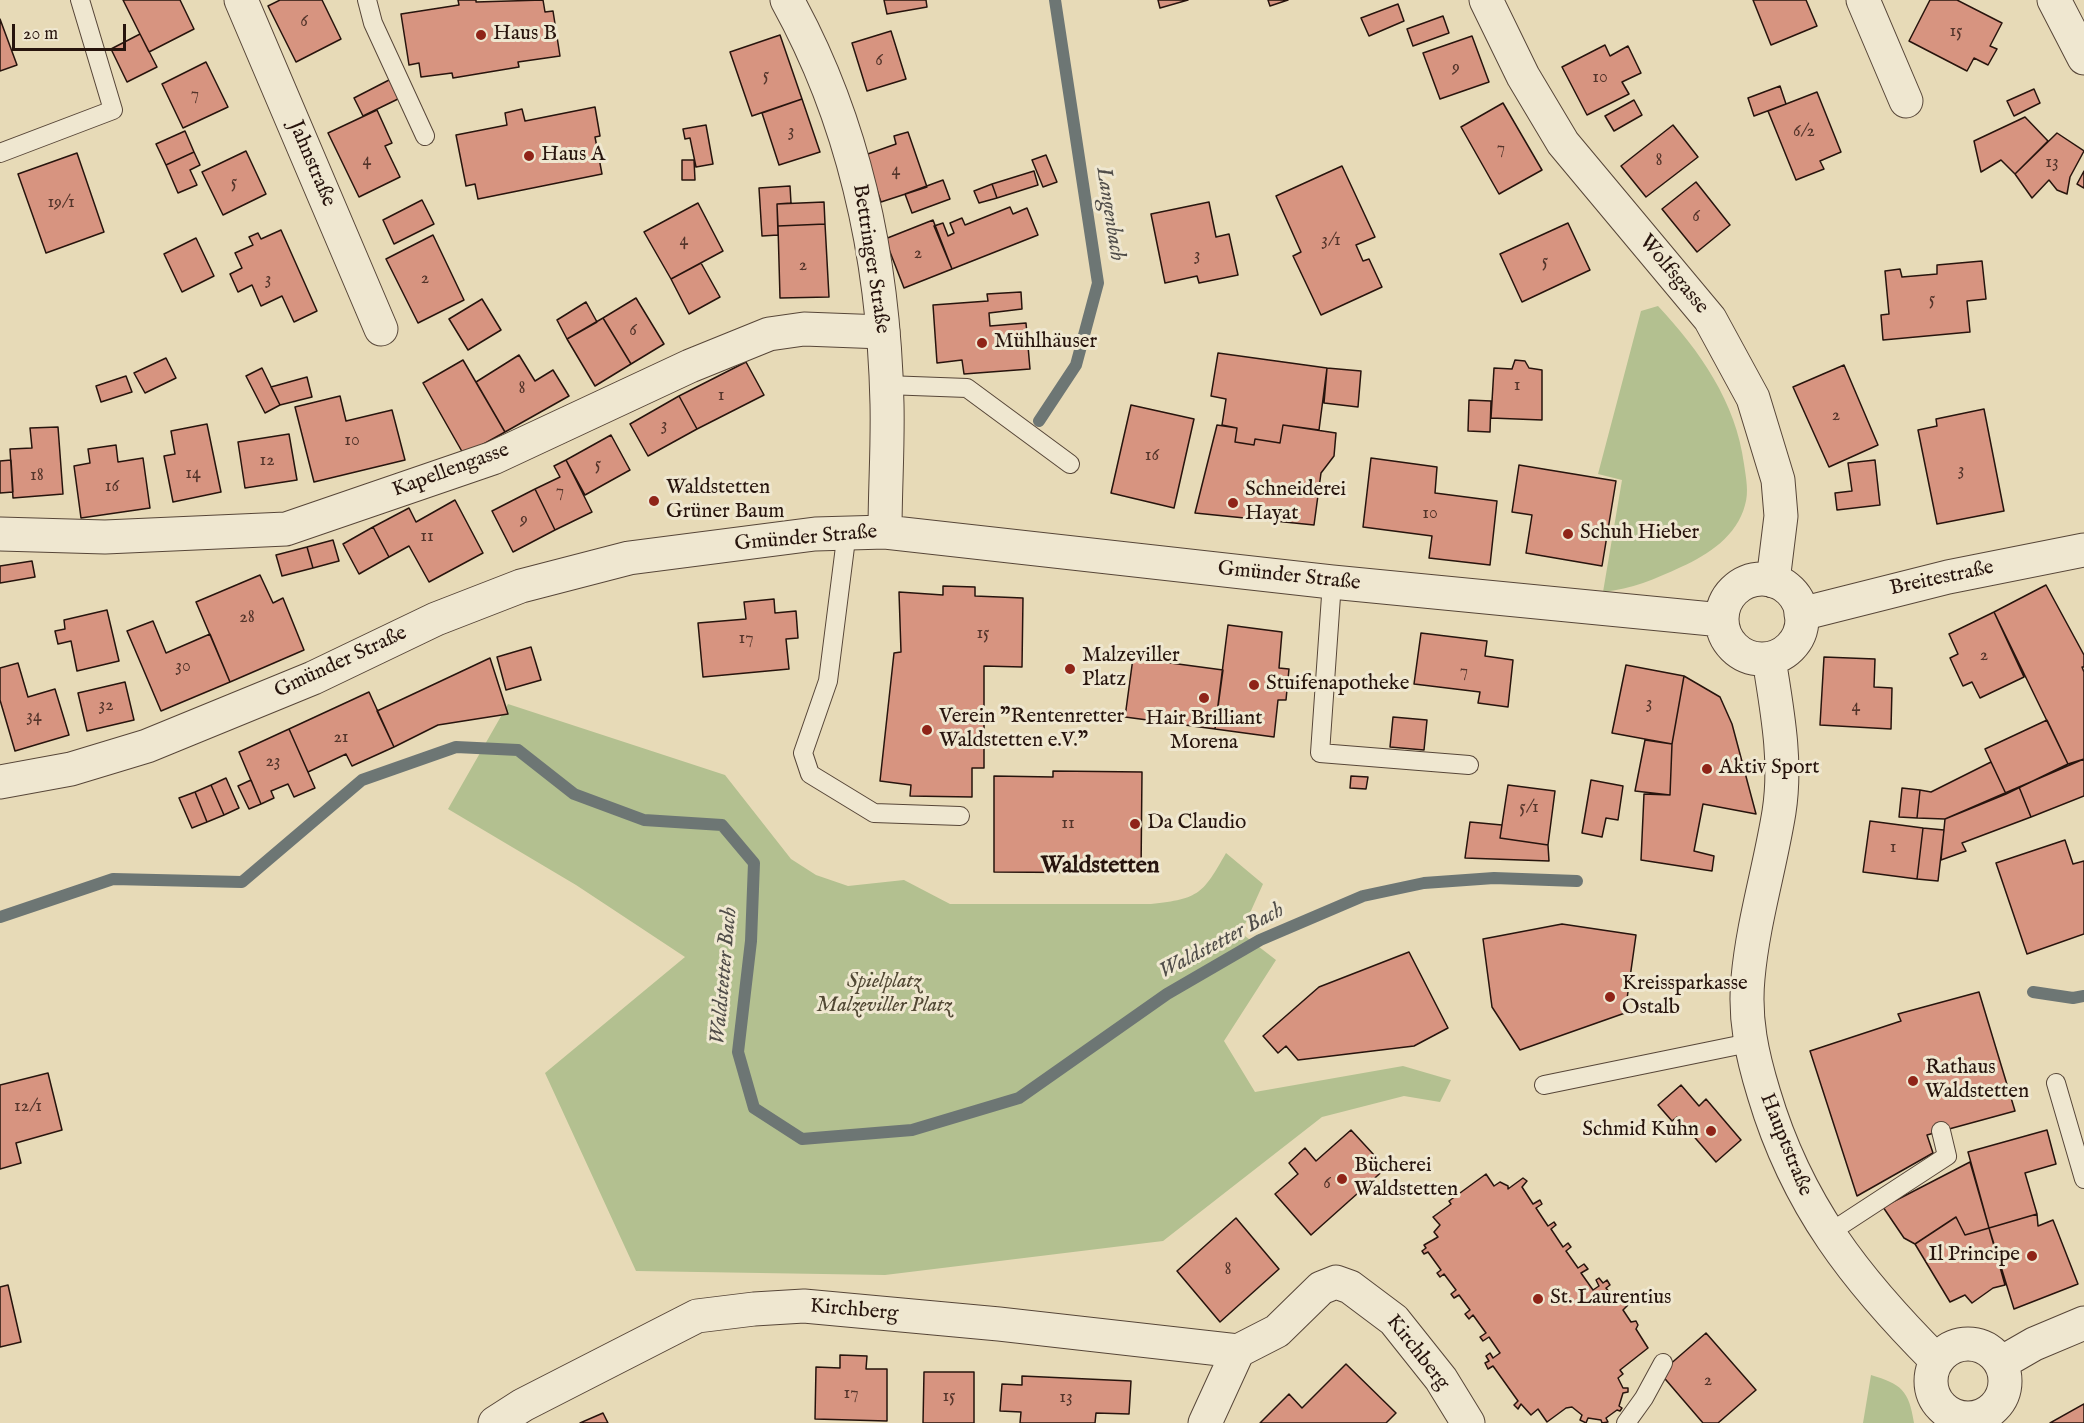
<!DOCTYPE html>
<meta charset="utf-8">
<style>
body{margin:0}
#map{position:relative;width:2084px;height:1423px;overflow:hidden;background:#e7dab7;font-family:"IM FELL English",serif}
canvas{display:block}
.scale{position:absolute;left:12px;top:24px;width:114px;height:27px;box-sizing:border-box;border:3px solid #27140d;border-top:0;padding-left:8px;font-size:18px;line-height:21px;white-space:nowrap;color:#27140d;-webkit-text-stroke:4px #efe7d0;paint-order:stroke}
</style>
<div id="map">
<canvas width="2084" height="1423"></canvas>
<div class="scale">20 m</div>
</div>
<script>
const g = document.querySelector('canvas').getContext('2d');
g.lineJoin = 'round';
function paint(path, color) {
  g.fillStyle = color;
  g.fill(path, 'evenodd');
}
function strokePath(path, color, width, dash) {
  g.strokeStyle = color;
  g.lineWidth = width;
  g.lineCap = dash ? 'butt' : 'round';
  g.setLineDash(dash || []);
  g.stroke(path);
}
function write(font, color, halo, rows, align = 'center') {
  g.font = font + ' "IM FELL English",serif';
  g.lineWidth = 6;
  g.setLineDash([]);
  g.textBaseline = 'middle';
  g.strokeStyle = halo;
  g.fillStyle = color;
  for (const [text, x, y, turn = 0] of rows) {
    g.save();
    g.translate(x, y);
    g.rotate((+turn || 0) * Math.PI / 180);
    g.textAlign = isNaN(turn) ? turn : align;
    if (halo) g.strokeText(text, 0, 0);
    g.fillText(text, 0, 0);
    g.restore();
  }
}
paint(new Path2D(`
 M1658 306C1700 351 1736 402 1744 464 1746 478 1749 492 1745 505 1737 536 1708 555 1681 567 1655 579 1632 589 1603 592L1622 480 1598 474 1641 311Z
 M508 704 725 775 791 859 816 875 848 886 904 880 950 904H1151C1200 899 1203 893 1226 853L1263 884 1241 933 1276 960 1224 1041 1255 1092 1403 1066 1451 1080 1440 1102 1404 1096 1322 1117 1163 1241 885 1275 636 1271 545 1073 685 957 576 885 448 809Z
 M1871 1375C1901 1384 1909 1390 1914 1423H1863Z`), '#b3c090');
strokePath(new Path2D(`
 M1039 421 1076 365 1098 283 1055 0
 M0 917 113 879 242 882 362 780 456 747 518 750 574 794 644 820 722 825 754 863 751 941 738 1052 754 1108 802 1139 912 1130 1019 1098 1167 994 1260 940 1363 896 1424 883 1494 878 1577 881
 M2033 992 2073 998 2084 996`), '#6d7674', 12);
const building = new Path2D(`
 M123 0H180L194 29 149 52Z
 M280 0H322L341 39 296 62 268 6Z
 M458 0H476V2L543 0 545 12 553 11 560 56 518 62 519 67 453 78 452 73 421 77 419 63 409 65 401 14 459 5Z
 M884 0H926L927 7 887 14Z
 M1158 0H1188L1160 8Z
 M1268 0H1288L1270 6Z
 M1753 0H1806L1817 26 1771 45Z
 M1930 0H1957L2002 23 1990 46 1997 49 1988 65 1974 58 1967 71 1909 41Z
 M1398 4 1404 21 1369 36 1361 18Z
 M1443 16 1449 33 1413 46 1407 29Z
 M0 19 17 65 0 71Z
 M891 31 906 79 867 91 852 43Z
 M140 34 157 67 127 82 111 49Z
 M780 35 802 99 752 116 730 52Z
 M1472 36 1489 82 1440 99 1423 53Z
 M1605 45 1610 56 1628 46 1641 73 1622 82 1629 94 1587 115 1562 67Z
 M206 62 228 107 183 128 162 84Z
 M391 79 400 98 363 116 354 98Z
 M1780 86 1786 104 1754 116 1748 98Z
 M2034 89 2040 103 2014 116 2007 101Z
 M1817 92 1841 152 1820 161 1824 169 1796 180 1768 111Z
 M802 99 820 152 779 165 762 113Z
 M1634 100 1642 115 1614 131 1605 116Z
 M1503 103 1542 170 1499 194 1461 127Z
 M595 107 600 136 595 137 602 174 478 199 475 184 466 186 456 135 507 125 505 113 522 109 525 121Z
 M377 110 392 143 385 146 400 177 359 197 328 133Z
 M2025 117 2048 141 2015 174 2001 160 1981 172 1974 141Z
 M706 125 713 164 696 167 690 138 685 139 683 129Z
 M1673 125 1698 157 1646 197 1621 166Z
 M185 131 194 152 166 165 156 144Z
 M908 132 927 187 881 202 865 155 896 144 894 136Z
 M2057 133 2084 151 2070 177 2067 194 2057 190 2049 180 2032 198 2015 174Z
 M246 151 266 194 223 215 202 172Z
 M194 152 200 165 190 170 197 185 178 193 166 165Z
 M77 153 104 232 46 253 18 174Z
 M1046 155 1057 182 1043 187 1032 160Z
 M682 160H694L695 180H682Z
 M1342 166 1375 237 1356 245 1363 261 1369 259 1382 287 1321 315 1293 256 1301 252 1276 196Z
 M1034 171 1038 185 997 198 992 184Z
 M2084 171V188L2077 184Z
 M943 180 950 199 912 213 905 194Z
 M1696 182 1730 225 1697 252 1662 209Z
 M992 184 997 198 979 203 974 191Z
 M790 186 791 203 777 204 778 235 762 236 759 188Z
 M422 200 434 224 394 244 383 220Z
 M824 202 825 224 778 226 777 204Z
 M1209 202 1216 237 1229 234 1238 275 1199 283 1197 276 1165 283 1151 214Z
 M698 203 723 251 671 279 644 232Z
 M1010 207 1013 214 1027 208 1038 235 952 269 934 226 943 223 948 236 954 233 950 223 962 218 965 225Z
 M933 220 952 269 904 288 885 239Z
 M1568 223 1590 270 1522 302 1500 254Z
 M825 224 829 297 780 298 778 226Z
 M281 230 317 311 294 322 282 296 261 306 252 285 238 292 230 274 242 268 235 253 253 245 249 237 258 233 261 239Z
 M433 235 464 300 418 323 386 259Z
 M196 238 214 276 182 292 164 254Z
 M1982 261 1986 299 1967 301 1970 332 1883 340 1881 315 1889 314 1885 271 1900 269 1902 277 1937 274V265Z
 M701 263 720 297 689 314 671 279Z
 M1021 292 1022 309 989 313 990 326 1026 323 1030 369 964 374 962 360 937 363 933 305 988 301 987 294Z
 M636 298 664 344 631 364 603 318Z
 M482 299 501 330 468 350 449 319Z
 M586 302 597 322 567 339 557 320Z
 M603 318 631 364 595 386 567 339Z
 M1218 353 1327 368 1319 430 1283 425 1280 443 1255 439 1254 445 1235 442 1237 428 1222 425 1226 399 1211 396Z
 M519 355 535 381 553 370 569 396 505 432 476 382Z
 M166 358 176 378 145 393 134 373Z
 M463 360 505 432 464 455 423 383Z
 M1515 360 1525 361 1529 368 1542 370V420L1491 418 1494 368 1512 369Z
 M746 362 764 395 697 429 679 396Z
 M1844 365 1878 445 1829 467 1793 387Z
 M262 368 280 405 265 413 246 376Z
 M1327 368 1361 371 1358 407 1324 403Z
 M126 376 132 392 101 402 96 386Z
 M307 377 312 397 280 405 271 387Z
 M340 396 346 421 392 410 405 460 314 482 295 407Z
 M679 396 697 429 648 456 630 424Z
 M1469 400 1491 401 1490 432 1468 431Z
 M1131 405 1194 419 1174 508 1111 493Z
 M1984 409 2004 511 1937 524 1918 430 1937 426 1936 419Z
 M207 424 221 492 173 502 164 456 175 454 171 431Z
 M1217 425 1237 428 1235 442 1254 445 1255 439 1280 443 1283 425 1336 433 1334 456 1321 473 1314 525 1195 513Z
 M58 427 63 494 13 498 10 449 32 448 30 428Z
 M289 434 297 480 245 488 238 442Z
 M611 435 630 470 585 495 566 460Z
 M116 445 118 462 143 458 150 508 81 518 74 466 90 463 88 449Z
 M1371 458 1437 467 1435 493 1497 501 1490 565 1429 558 1432 536 1363 527Z
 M11 460 13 492 0 493V461Z
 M566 460 592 512 555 530 535 489 560 477 554 466Z
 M1875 460 1880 505 1837 510 1835 493 1852 491 1848 463Z
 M1519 465 1616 481 1602 566 1526 553 1532 515 1512 512Z
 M535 489 555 530 513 552 492 511Z
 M455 500 483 553 429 582 409 546 389 557 373 527 409 508 416 522Z
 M373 527 389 557 359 574 343 544Z
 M333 540 339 561 313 568 307 547Z
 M307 547 313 568 282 576 276 555Z
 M32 561 35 577 0 583V566Z
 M260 575 273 603 283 598 304 650 230 682 196 602Z
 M2046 585 2084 655V667H2082L2084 672V759L2068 764 1994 612Z
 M943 586 975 587V596L1023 598 1022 667 984 666V768H972V797L910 796 911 785 880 781 894 653 901 652 899 592 943 595Z
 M774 599 775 613 796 611 798 638 786 639 789 669 703 677 698 623 746 619 744 602Z
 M107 610 119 661 77 671 71 641 58 644 55 631 65 629 64 620Z
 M1994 612 2024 677 1980 698 1972 682 1963 686 1950 658 1958 654 1949 634Z
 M153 621 166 653 210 634 230 682 161 711 127 631Z
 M1228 625 1282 632 1279 668 1289 669 1286 700H1278L1274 737 1215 729Z
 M1421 633 1487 641 1485 656 1513 660 1508 707 1478 703 1480 692 1414 684Z
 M531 647 541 680 506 690 497 657Z
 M1824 657 1875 659 1874 687 1892 688 1891 729 1820 725Z
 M490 658 508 714 438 725 394 747 377 711Z
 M1133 658 1223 670 1215 729 1125 717Z
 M18 663 28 697 55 689 69 735 15 751 0 700V668Z
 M1626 665 1684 676 1672 744 1612 733Z
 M1684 676 1720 697 1732 724 1756 814 1703 804 1694 851 1714 856 1712 871 1641 860 1644 794 1670 795 1672 744Z
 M125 682 134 720 87 731 78 693Z
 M369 692 394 747 352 766 346 754 308 772 289 729Z
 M1393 717 1427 720 1424 750 1390 747Z
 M2047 720 2068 764 2006 794 1985 749Z
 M289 729 315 788 294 797 288 784 271 791 274 798 261 804 239 752Z
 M1645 740 1672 744 1670 795 1635 791Z
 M2084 759V796L2031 817 2019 787Z
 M1991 762 2006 794 1945 819 1917 818 1920 790 1931 792Z
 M1053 771 1142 772 1141 873 994 872V776L1053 777Z
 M1351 776 1368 777 1366 789 1350 788Z
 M226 778 239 808 224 815 211 785Z
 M251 780 261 804 249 809 238 786Z
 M1591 780 1623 786 1618 820 1606 818 1602 837 1582 833Z
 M211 785 224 815 207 822 195 792Z
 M1508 785 1555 791 1548 845 1500 838Z
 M2019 787 2031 817 1962 843 1966 851 1941 860 1945 819Z
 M1902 788 1920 790 1917 818 1899 817Z
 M195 792 207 822 192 828 179 798Z
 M1870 821 1923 828 1917 879 1863 872Z
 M1470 822 1502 825 1500 838 1548 845 1549 861 1465 858Z
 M1923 828 1944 830 1938 881 1917 879Z
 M2065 840 2073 864 2084 861V934L2027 954 1996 863Z
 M1562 924 1636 935 1625 1013 1520 1050 1492 1007 1483 939Z
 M1409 952 1448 1028 1414 1046 1298 1060 1286 1046 1278 1053 1263 1036 1319 987Z
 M1979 992 2015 1111 1927 1135 1933 1153 1857 1196 1810 1051 1901 1021 1898 1014Z
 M48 1073 62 1130 16 1143 21 1163 0 1169V1085Z
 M1681 1085 1699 1106 1706 1099 1741 1140 1716 1162 1677 1117 1672 1121 1658 1105Z
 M1351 1130 1386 1168 1311 1235 1275 1194 1298 1174 1289 1163 1305 1148 1316 1161Z
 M2047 1130 2056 1164 2025 1173 2037 1214 1989 1228 1968 1152Z
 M1970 1162 1989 1228 1965 1235 1956 1217 1915 1244 1904 1238 1883 1207Z
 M1486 1174 1494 1186 1500 1182 1508 1186V1189L1523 1178 1527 1181 1522 1187 1533 1204 1540 1200 1542 1204 1536 1208 1548 1226 1554 1222 1556 1225 1551 1229 1563 1247 1568 1243 1571 1247 1566 1251 1578 1268 1584 1264 1588 1269 1581 1273 1593 1290 1599 1286 1596 1280 1599 1278 1603 1283 1607 1280 1610 1285 1606 1288 1615 1299 1621 1296 1628 1305 1623 1310 1631 1322 1636 1321 1638 1325 1636 1329 1648 1348 1620 1370 1623 1374 1618 1378 1623 1388H1628V1392L1623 1393 1619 1406 1622 1408 1620 1411 1617 1410 1606 1418 1608 1422 1602 1423 1601 1420 1588 1418 1586 1423 1580 1420 1582 1415 1572 1407 1566 1408 1547 1422 1538 1409 1531 1415 1521 1404 1518 1409 1514 1405 1518 1401 1493 1366 1488 1369 1485 1363 1489 1361 1486 1356 1490 1353 1493 1358 1500 1353 1489 1337 1483 1341 1480 1337 1486 1333 1473 1315 1469 1319 1465 1314 1470 1310 1459 1295 1454 1298 1451 1294 1456 1290 1444 1274 1440 1277 1437 1273 1441 1270 1428 1252 1424 1254 1422 1251 1426 1248 1424 1245 1438 1237 1434 1232 1440 1225 1433 1217 1451 1204 1449 1201Z
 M2037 1214 2038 1226 2053 1220 2078 1284 2014 1309 1989 1228Z
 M1956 1217 1965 1235 1989 1228 2005 1285 1993 1288 1972 1303 1965 1295 1950 1302 1915 1244Z
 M1236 1218 1279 1269 1220 1322 1177 1271Z
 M8 1285 21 1342 0 1347V1287Z
 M1706 1333 1756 1390 1718 1423H1703L1660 1373Z
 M840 1355 867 1356 866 1369H887V1421L815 1419 816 1367 840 1368Z
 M1346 1364 1396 1413 1386 1423H1260L1289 1394 1302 1408Z
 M924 1372H974V1423H923Z
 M1022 1376 1131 1381 1129 1414 1096 1413 1095 1423H1020L1021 1412 1000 1411 1002 1384 1022 1385Z
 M2084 1404V1423H2050Z
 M603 1413 608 1423H580Z`);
paint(building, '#d79480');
strokePath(building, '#27140d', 1.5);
const service = new Path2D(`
 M367 0 373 23 425 136
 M0 153 113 110 80 0
 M886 385 967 388 1070 464
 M847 531 828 681 803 753 810 774 874 813 960 816
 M1332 582 1320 753 1469 765
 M2056 1083 2084 1179
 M1544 1085 1749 1043
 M1829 1233 1947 1156 1941 1131
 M1626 1423 1644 1398 1663 1363`);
const minor = new Path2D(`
 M241 0 381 329
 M1486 0 1523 76 1563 143 1710 319 1753 398 1778 480 1781 516 1773 581
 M1863 0 1906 101
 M2054 0 2084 58
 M0 534 105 537 286 529 493 458 690 366 769 334 804 329 883 332
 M1801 614 1948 577 2084 550
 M495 1423 523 1405 697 1316 754 1309 804 1306 999 1324 1238 1351 1277 1331 1321 1288 1336 1282 1350 1287 1394 1320 1441 1379 1468 1423
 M1205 1423 1238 1351`);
const tertiary = new Path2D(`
 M787 0C855 123 884 264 887 404 888 446 885 489 885 532
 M1722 619a40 40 0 1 1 80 0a40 40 0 1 1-80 0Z
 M1769 659C1777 710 1787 761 1779 812 1770 868 1753 922 1748 978 1744 1019 1752 1055 1764 1094 1797 1205 1856 1280 1937 1361
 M0 782 71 769 147 746 313 678 436 619 521 586 629 558 815 534 885 532 1332 582 1722 620
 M1931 1381a37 37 0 1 1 74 0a37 37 0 1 1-74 0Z
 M2001 1363 2034 1344 2084 1323`);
strokePath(service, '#574638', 20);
strokePath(minor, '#574638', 35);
strokePath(tertiary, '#574638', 35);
strokePath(service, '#efe7d0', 18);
strokePath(minor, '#efe7d0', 33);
strokePath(tertiary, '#efe7d0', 33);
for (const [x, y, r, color] of [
 [481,35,6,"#8f2418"],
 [529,156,6,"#8f2418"],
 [982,343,6,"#8f2418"],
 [654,501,6,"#8f2418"],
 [1233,503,6,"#8f2418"],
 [1568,534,6,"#8f2418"],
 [1070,669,6,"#8f2418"],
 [1254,685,6,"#8f2418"],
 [1204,698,6,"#8f2418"],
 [927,730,6,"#8f2418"],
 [1707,769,6,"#8f2418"],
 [1135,824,6,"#8f2418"],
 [1610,997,6,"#8f2418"],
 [1913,1081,6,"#8f2418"],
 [1711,1131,6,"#8f2418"],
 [1342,1179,6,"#8f2418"],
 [2032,1256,6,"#8f2418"],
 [1538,1299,6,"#8f2418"]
]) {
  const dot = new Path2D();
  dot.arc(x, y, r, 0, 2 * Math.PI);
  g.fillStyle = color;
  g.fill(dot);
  strokePath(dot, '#efe7d0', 2);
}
write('18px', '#53342a', null, [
 ["6",304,22],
 ["15",1956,32],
 ["6",879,61],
 ["9",1456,68],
 ["5",766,76],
 ["10",1600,78],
 ["7",195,95],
 ["3",791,132],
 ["6/2",1804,132],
 ["7",1501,149],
 ["4",367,161],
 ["8",1659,161],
 ["13",2052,163],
 ["4",896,171],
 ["5",234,183],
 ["19/1",61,203],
 ["6",1696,217],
 ["4",684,241],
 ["3/1",1331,241],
 ["2",918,254],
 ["3",1197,256],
 ["5",1545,262],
 ["2",803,266],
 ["2",425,279],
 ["3",268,280],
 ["5",1932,300],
 ["6",633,331],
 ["1",1517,386],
 ["8",522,389],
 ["1",721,396],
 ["2",1836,416],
 ["3",664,426],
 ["10",352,441],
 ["16",1152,456],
 ["12",267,461],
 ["5",598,465],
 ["3",1961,471],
 ["14",193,474],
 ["18",37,476],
 ["16",112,487],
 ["7",560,492],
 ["10",1430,514],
 ["9",524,520],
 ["11",427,537],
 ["28",247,618],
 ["15",983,634],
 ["17",746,639],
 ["2",1984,656],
 ["30",183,667],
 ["7",1464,672],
 ["3",1649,704],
 ["32",106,706],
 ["4",1856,707],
 ["34",34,717],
 ["21",341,738],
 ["23",273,762],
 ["5/1",1529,808],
 ["11",1068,824],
 ["1",1893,848],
 ["12/1",28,1107],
 ["6",1327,1184],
 ["8",1228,1270],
 ["2",1708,1381],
 ["17",851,1394],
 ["15",949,1397],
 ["13",1066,1398]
]);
write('21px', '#27140d', '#efe7d0', [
 ["Haus B",493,35],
 ["Haus A",541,156],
 ["Mühlhäuser",994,343],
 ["Waldstetten",666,489],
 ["Grüner Baum",666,513],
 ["Schneiderei",1245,491],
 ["Hayat",1245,515],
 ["Schuh Hieber",1580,534],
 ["Malzeviller",1082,657],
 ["Platz",1082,681],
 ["Stuifenapotheke",1266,685],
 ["Verein \"Rentenretter",939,718],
 ["Waldstetten e.V.\"",939,742],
 ["Hair Brilliant",1204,720,"center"],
 ["Morena",1204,744,"center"],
 ["Aktiv Sport",1719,769],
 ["Da Claudio",1147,824],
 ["Kreissparkasse",1622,985],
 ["Ostalb",1622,1009],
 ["Rathaus",1925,1069],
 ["Waldstetten",1925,1093],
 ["Schmid Kuhn",1699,1131,"right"],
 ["Bücherei",1354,1167],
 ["Waldstetten",1354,1191],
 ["Il Principe",2020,1256,"right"],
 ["St. Laurentius",1550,1299]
], 'left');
write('21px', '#27140d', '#efe7d0', [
 ["Jahnstraße",311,164,67],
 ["Bettringer Straße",870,259,81],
 ["Wolfsgasse",1673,275,50],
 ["Kapellengasse",451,471,-20],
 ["Gmünder Straße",806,539,-5],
 ["Gmünder Straße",1289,577,6],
 ["Breitestraße",1942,579,-12],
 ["Gmünder Straße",341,663,-25],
 ["Hauptstraße",1785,1145,68],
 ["Kirchberg",854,1311,5],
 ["Kirchberg",1417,1353,52]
]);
write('italic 21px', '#514834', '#efe7d0', [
 ["Spielplatz",884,983],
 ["Malzeviller Platz",884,1007]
]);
write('italic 22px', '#504d49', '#efe7d0', [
 ["Langenbach",1109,214,81],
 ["Waldstetter Bach",1222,942,-28],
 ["Waldstetter Bach",725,976,-85]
]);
write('bold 24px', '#27140d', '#efe7d0', [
 ["Waldstetten",1100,867]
]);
</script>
